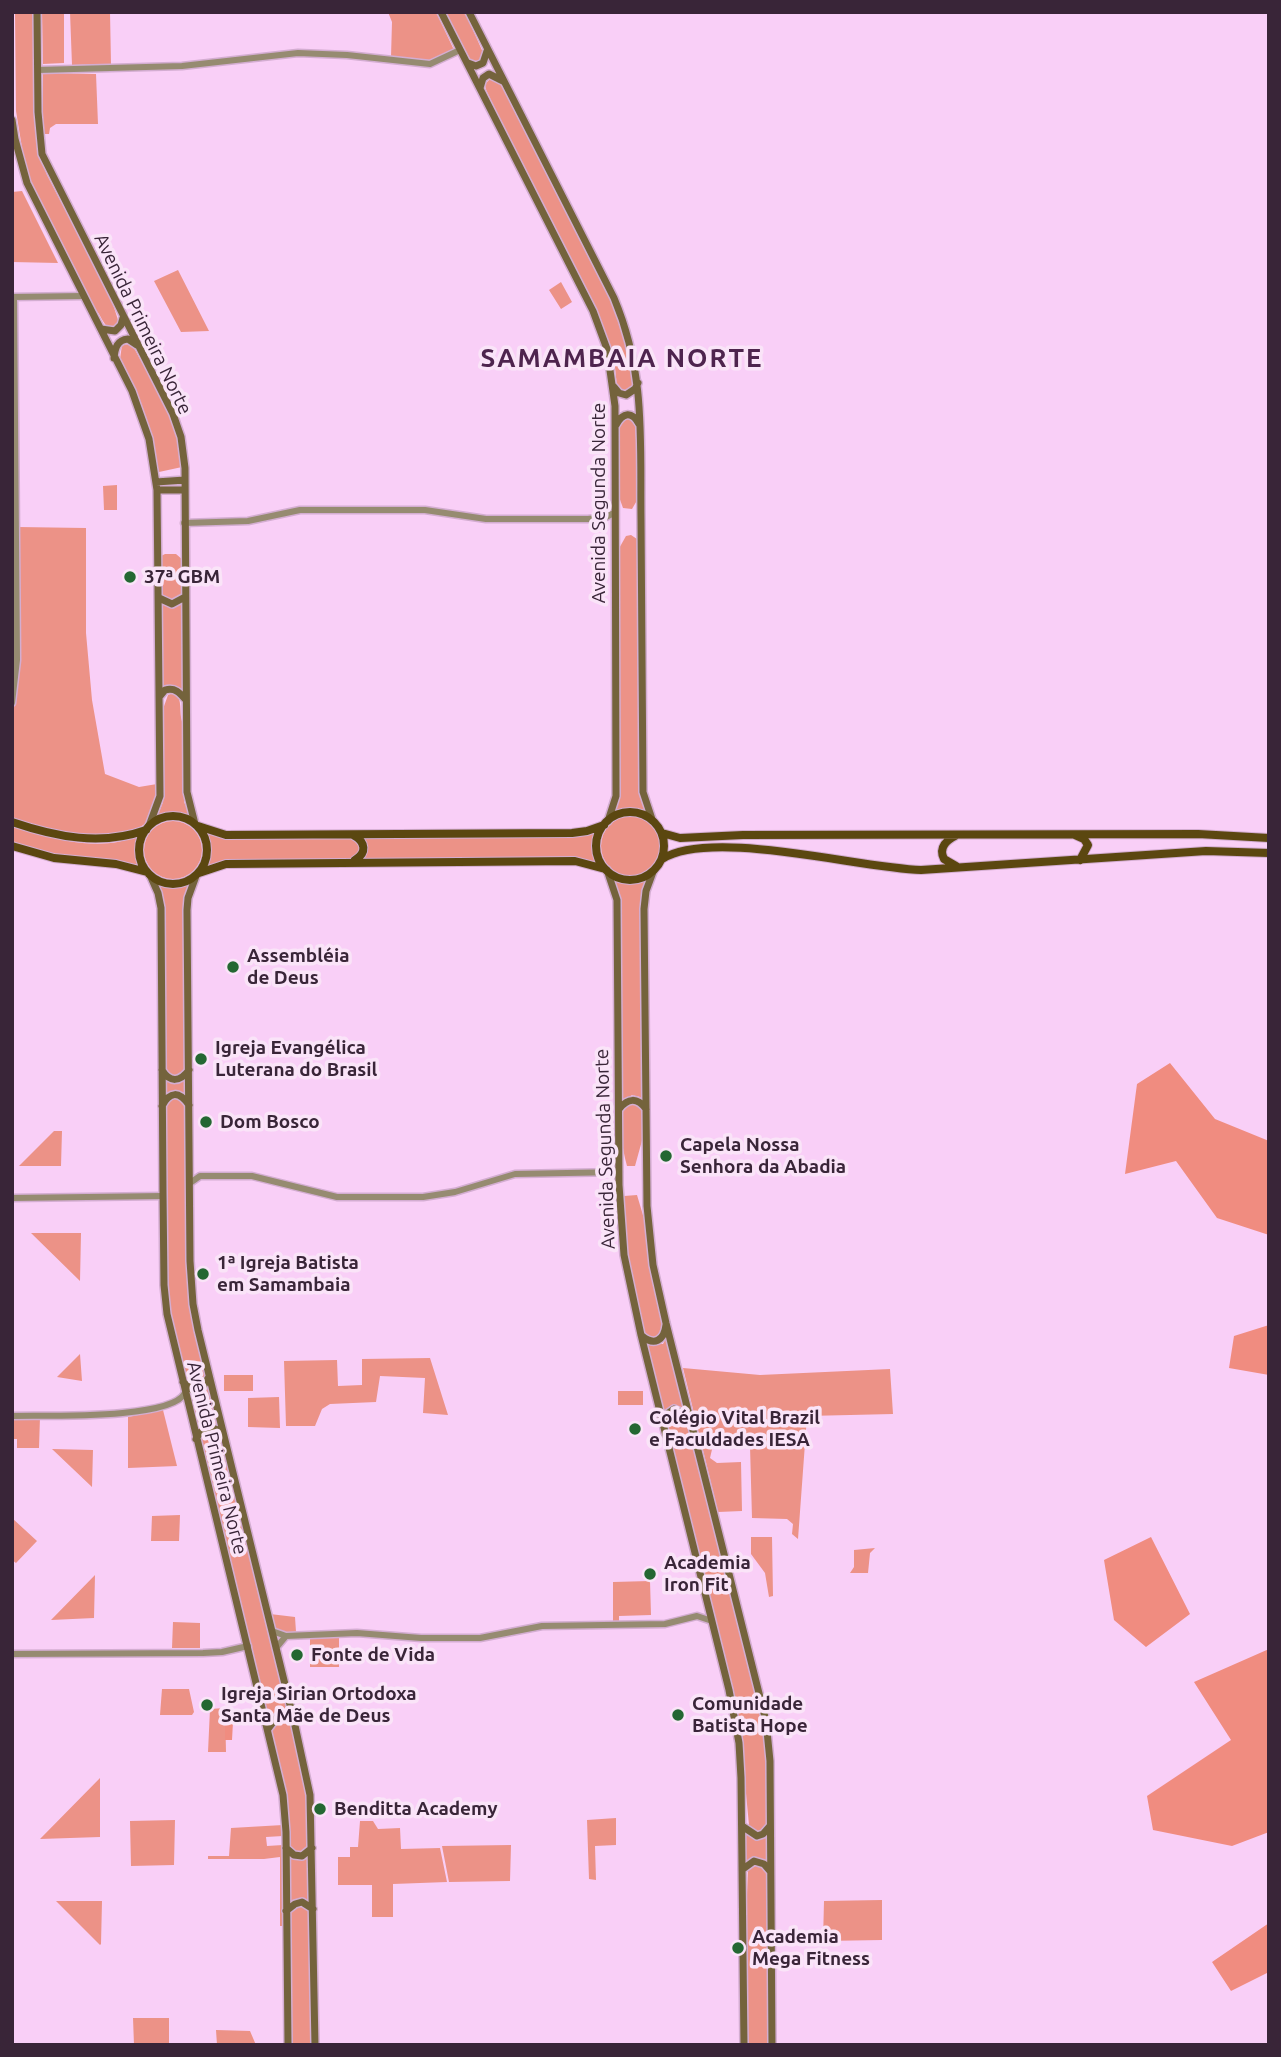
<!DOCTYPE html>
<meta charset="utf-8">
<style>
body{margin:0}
#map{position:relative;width:1281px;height:2057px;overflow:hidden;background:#f9cff7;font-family:Ubuntu,sans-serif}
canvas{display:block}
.frame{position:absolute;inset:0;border:14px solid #392538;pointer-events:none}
</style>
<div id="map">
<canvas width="1281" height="2057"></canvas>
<div class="frame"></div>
</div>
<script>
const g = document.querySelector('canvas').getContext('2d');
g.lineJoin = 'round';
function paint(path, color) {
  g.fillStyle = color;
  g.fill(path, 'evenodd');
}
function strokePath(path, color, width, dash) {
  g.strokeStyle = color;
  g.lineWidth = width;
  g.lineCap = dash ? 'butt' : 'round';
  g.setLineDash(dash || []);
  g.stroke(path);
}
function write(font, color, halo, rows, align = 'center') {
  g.font = font + ' Ubuntu,sans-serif';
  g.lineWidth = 7;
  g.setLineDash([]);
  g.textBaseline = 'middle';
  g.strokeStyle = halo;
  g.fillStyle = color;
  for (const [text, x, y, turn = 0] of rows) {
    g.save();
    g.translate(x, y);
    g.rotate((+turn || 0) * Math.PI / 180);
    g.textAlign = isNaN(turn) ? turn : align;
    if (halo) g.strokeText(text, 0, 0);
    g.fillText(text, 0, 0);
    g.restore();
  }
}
paint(new Path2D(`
 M15 12H35L37 148 47 175 110 295 119 323 115 328 110 329C102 324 101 313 94 309L32 185 23 154 16 111Z
 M42 12H64V63L43 64Z
 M70 12H110L111 64 72 65Z
 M388 12H436L454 50 429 62 391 57 392 22Z
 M445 12H465L485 57 477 63 471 61Z
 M43 73 96 74 98 124H56L50 128 49 134H43Z
 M490 79 499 80 511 100 612 298 628 342 633 384 632 389 624 393 617 387 615 367 609 349 492 109C494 100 485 93 485 84Z
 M22 191 58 263 12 262V192Z
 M178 270 209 331 181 332 154 281Z
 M561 282 572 302 561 309 549 290Z
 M129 344 134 348C157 390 179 418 182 467L159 472 146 419 120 359 122 345Z
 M630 418 635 420 639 497 632 509 623 508 618 494 619 427 624 420Z
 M117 485V510H104L103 486Z
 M18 527 86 528V633L92 700 105 774 139 787 157 784 156 801 145 824 128 834 71 836 12 819V585Z
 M631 535 640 541 642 796 648 813 631 809 615 812 619 793 617 552 626 536Z
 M165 554H176L183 560V691L173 686 163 689 161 556Z
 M173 693 177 694C183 704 178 717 184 726V802L191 816C178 813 169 812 157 817L163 802V709L168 695Z
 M601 846a30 30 0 1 1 60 0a30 30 0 1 1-60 0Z
 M144 850a29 29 0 1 1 58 0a29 29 0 1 1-58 0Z
 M12 827C21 827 30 832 39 834 69 843 109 850 139 835L136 859 140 867 123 861H79L14 844Z
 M598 828 594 844 598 864 575 859 360 860V838L532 837 584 834Z
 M207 832 225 839H353L360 843V854L352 859 222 862 206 868 211 847Z
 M612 878C625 882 636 886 649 878L644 889V1102L640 1097 632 1095 623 1102 620 908Z
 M155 882C168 887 178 889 191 882L188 891 189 1291 311 1795 315 2045H290L286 1796 171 1330 166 1260 163 908Z
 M631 1102 641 1104 643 1137 635 1166H627C622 1147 618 1124 625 1105Z
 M54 1131H62L61 1166H19Z
 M637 1195 645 1222 663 1326 662 1334 652 1340 645 1333C633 1287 622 1244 624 1196Z
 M31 1233H81L80 1281Z
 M666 1338 685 1409 679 1406 668 1408 664 1414 644 1340 651 1343 663 1344Z
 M80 1354 82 1381 57 1377Z
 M430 1358 448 1415 423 1413 425 1378 380 1376 376 1402 330 1404 322 1409 315 1426H286L284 1361 337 1360 338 1386 362 1385V1359Z
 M683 1368 760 1375 890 1369 893 1414 807 1416 798 1539 792 1534 793 1524 787 1519 752 1518 750 1446 743 1441H714L710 1458 717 1463 741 1462 742 1511 718 1512Z
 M224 1375H253V1391H224Z
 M618 1391H643V1405H618Z
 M279 1397 280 1428 248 1427V1398Z
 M163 1410 177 1466 128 1468V1417Z
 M680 1413 686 1418 764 1722 768 1762 767 1824 759 1832 752 1830 749 1825 739 1720 668 1426 670 1415Z
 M40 1417 39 1448H17V1439H12V1418Z
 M52 1449 93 1450 92 1487Z
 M180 1515 179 1541H151L152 1516Z
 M12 1518 37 1541 16 1563 12 1560Z
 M751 1537H772L773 1596 769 1597 765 1573 751 1554Z
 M875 1548 870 1553 868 1573H850L854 1567V1550Z
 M95 1575 94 1618 51 1620Z
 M650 1581 651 1615 619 1616V1622H613V1582Z
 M270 1614 295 1617 296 1632 281 1634 274 1628Z
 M173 1622 200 1623V1648H172Z
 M310 1638H339V1667H310Z
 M162 1689H189L194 1712 192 1715H160Z
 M225 1708 226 1752H208L210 1709Z
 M100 1778V1837L40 1839Z
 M616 1818V1845L595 1846 596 1880 589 1879 587 1820Z
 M175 1820 174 1865 131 1866 130 1821Z
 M360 1821H373L378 1829 400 1828 401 1849 440 1848 447 1882 393 1884V1917H372V1885H338V1857H350V1847H358Z
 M283 1825V1836L266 1837 267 1846 283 1845V1926H280V1857L264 1859H208V1856H229L231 1828Z
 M768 1833 769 1864 759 1858 746 1863 745 1834 756 1839Z
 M511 1845 510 1881 449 1882 442 1846Z
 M759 1864 769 1872 771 2045H747V1894L748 1870Z
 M882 1900V1940L823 1941 824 1901Z
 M56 1901H102L101 1944 100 1945Z
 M133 2018H169V2045H134Z
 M216 2030 250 2031 256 2045H217Z`), '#ec9287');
paint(new Path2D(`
 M1170 1063 1215 1119 1269 1141V1235L1217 1218 1176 1161 1125 1174 1137 1084Z
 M1269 1325V1375L1229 1368 1234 1336Z
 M1151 1537 1190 1614 1146 1647 1114 1620 1104 1560Z
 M1269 1649V1832L1232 1846 1153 1830 1147 1796 1231 1740 1194 1682Z
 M255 1714V1721L233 1722 232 1740H225V1716Z
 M1269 1923V1972L1231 1991 1212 1962Z`), '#f08c80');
const tertiary = new Path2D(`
 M38 70 182 66 298 53 347 55 430 64 460 50
 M12 297 83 296
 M184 523 248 521 300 510H425L486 519H588L606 517 614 513
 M12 703 17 660 14 297
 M190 1183 200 1176H252L337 1197H423L455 1192 515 1174 619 1172
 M12 1198 163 1196
 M12 1416C43 1415 171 1420 185 1393
 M272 1631 286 1636 276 1648
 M286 1636 357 1633 421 1638H480L542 1626 665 1624 697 1616 712 1621
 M12 1654 203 1653 222 1652 248 1646`);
const secondary = new Path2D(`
 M37 12 38 112 42 154 173 414 181 437 185 468 187 792 195 824
 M441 12 593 311 607 349 615 406 616 796 608 821
 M469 12 614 298C646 374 640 439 641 519 642 610 643 701 643 792L652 819
 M468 63 476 66 483 63 487 51
 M480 88 483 78 489 74 503 81
 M12 120 15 139 27 183 132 391 149 439 157 490 160 796 149 826
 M101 329 115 331 121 325 123 318
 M114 358C115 348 117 340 128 339L137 345
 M614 387 619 393 626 395 635 389 638 383
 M616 425C623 412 632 411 639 424
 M156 482 185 480
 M157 490H185
 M159 598 172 604 185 597
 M160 696 165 690C175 687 180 693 186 700
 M607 870 617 900 619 1185 624 1255 641 1335 729 1690 739 1743 741 1778 744 2045
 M653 872 646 891 644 909 647 1206 653 1265 666 1323 766 1721 770 1761 772 2045
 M150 875 158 893 161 908 163 1192 164 1285 167 1314 283 1795 286 1832 288 2045
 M196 876 188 898 187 910 190 1261 193 1304 198 1330 294 1721 310 1795 315 2045
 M162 1070C170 1083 180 1082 189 1070
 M162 1106C170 1091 179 1091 189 1105
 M619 1109C628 1098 637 1097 646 1109
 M642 1336C654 1346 664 1341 666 1325
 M183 1382 194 1391 202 1388 209 1377
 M663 1424 667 1414 674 1409 689 1417
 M196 1439C202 1427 213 1424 222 1434
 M268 1729 277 1717 284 1716 294 1720
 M742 1826 757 1836 763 1834 770 1826
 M286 1848 294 1855 302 1856 312 1848
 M743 1869 754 1861 764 1864 770 1871
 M286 1911 295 1904 302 1902 313 1909`);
const primary = new Path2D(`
 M596 846a34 34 0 1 1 68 0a34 34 0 1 1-68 0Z
 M139 850a34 34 0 1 1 68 0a34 34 0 1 1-68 0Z
 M12 822C56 837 101 846 146 830
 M198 826 226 835 572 833 587 831 604 825
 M662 833 680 838 743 835 1198 834 1269 838
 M353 835C366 842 367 853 355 860
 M1075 835 1084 839 1088 845 1080 860
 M12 846 54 858 116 864 147 872
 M662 859C712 828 858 868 921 870L1206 851 1269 853
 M956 866 944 859C938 847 947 840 957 835
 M199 873 226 864 575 861 605 869`);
strokePath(tertiary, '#d3add1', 9);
strokePath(secondary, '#d3add1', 10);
strokePath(primary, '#d3add1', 10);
strokePath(tertiary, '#968b71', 6);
strokePath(secondary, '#74633c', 7);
strokePath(primary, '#5b4710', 8);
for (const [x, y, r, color] of [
 [130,577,7,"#246732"],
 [233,967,7,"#246732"],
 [201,1059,7,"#246732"],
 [206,1122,7,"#246732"],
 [666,1156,7,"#246732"],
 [203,1274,7,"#246732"],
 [635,1429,7,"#246732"],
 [650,1574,7,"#246732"],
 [297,1655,7,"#246732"],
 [207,1705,7,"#246732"],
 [678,1715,7,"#246732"],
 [320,1809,7,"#246732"],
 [738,1948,7,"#246732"]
]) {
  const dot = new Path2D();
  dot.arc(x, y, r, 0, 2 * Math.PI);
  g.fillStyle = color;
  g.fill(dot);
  strokePath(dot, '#fae4f8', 2.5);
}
write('19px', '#392538', '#fae4f8', [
 ["Avenida Primeira Norte",143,324,64],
 ["Avenida Segunda Norte",599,503,-90],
 ["Avenida Segunda Norte",605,1149,-92],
 ["Avenida Primeira Norte",217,1458,76]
]);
write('bold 19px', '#392538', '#fae4f8', [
 ["37ª GBM",144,577],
 ["Assembléia",247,956],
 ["de Deus",247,978],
 ["Igreja Evangélica",215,1048],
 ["Luterana do Brasil",215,1070],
 ["Dom Bosco",220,1122],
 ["Capela Nossa",680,1145],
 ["Senhora da Abadia",680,1167],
 ["1ª Igreja Batista",217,1263],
 ["em Samambaia",217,1285],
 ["Colégio Vital Brazil",649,1418],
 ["e Faculdades IESA",649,1440],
 ["Academia",664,1563],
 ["Iron Fit",664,1585],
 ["Fonte de Vida",311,1655],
 ["Igreja Sirian Ortodoxa",221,1694],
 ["Santa Mãe de Deus",221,1716],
 ["Comunidade",692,1704],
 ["Batista Hope",692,1726],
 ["Benditta Academy",334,1809],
 ["Academia",752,1937],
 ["Mega Fitness",752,1959]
], 'left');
g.letterSpacing = '2px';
write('bold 26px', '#4e244e', '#fae4f8', [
 ["SAMAMBAIA NORTE",622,358]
]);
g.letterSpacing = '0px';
</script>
